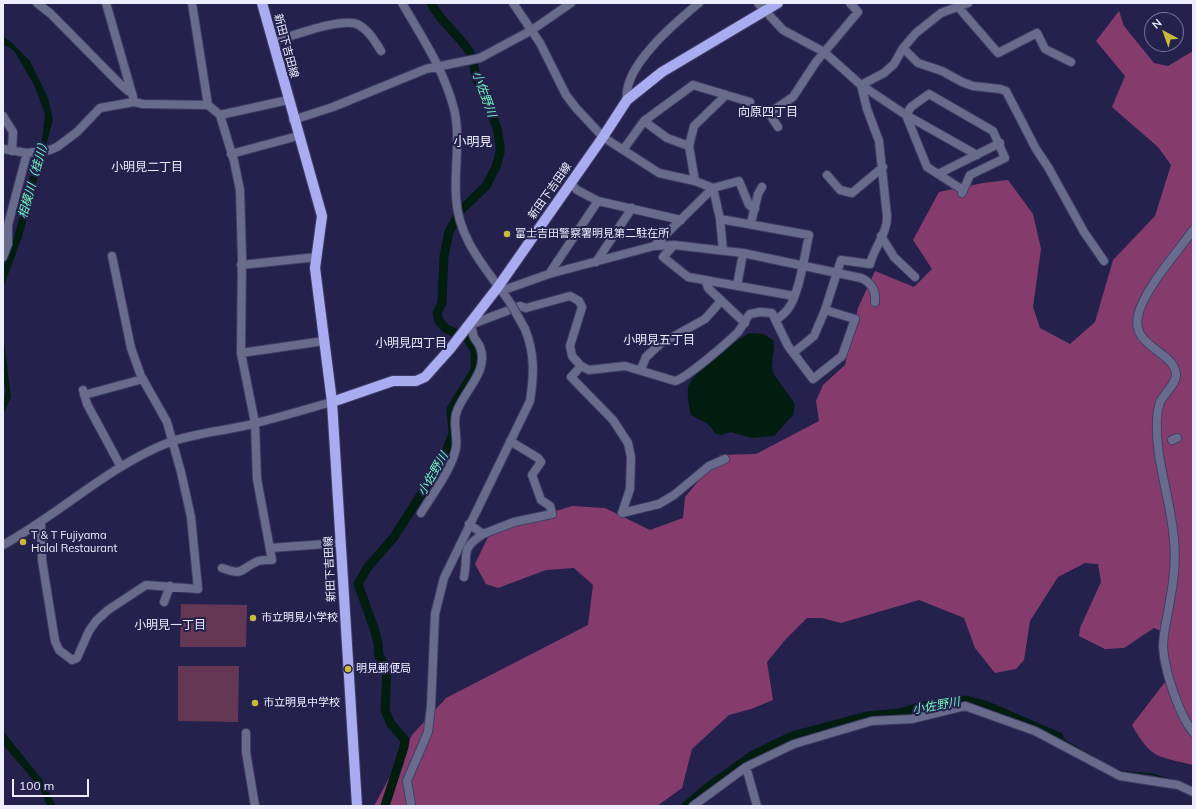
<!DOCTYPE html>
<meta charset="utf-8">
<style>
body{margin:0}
#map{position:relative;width:1196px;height:809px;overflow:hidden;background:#24224d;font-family:Mulish,sans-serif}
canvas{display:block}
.frame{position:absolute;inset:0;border:4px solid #ecedfe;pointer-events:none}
.north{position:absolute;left:1144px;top:12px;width:40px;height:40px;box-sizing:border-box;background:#24224d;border:1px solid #747394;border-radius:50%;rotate:319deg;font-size:11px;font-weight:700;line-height:16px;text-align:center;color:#ecedfe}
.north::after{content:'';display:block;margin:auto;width:14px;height:18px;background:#c9ba3a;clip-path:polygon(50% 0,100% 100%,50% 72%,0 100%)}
.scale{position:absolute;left:12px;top:779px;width:77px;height:18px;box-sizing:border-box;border:2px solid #ecedfe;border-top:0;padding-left:5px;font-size:12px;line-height:14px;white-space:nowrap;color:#ecedfe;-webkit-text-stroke:3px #24224d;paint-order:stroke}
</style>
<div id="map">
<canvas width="1196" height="809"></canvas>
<div class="frame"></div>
<div class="north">N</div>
<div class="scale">100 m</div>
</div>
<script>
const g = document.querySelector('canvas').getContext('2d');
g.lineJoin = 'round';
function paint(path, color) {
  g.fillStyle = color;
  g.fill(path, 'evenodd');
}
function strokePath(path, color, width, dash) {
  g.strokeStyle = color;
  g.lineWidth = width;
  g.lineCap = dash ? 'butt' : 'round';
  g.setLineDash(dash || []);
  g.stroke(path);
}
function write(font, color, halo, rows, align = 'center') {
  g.font = font + ' Mulish,"Noto Sans JP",sans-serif';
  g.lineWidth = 4;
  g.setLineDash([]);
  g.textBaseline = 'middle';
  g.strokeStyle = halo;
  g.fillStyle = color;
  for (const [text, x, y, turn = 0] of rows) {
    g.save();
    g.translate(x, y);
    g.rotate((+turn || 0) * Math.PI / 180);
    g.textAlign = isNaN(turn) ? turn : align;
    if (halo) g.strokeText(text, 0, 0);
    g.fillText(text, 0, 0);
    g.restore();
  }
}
paint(new Path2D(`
 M181 604 247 605 246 647H180Z
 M178 666H239L238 722 178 721Z`), '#643854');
paint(new Path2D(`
 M1119 11 1124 26 1154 63 1168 66 1193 51V765C1157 756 1151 759 1132 725L1165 682 1168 634 1154 628 1124 648 1105 649 1079 636 1080 628 1101 582 1098 564 1085 563 1058 577 1030 621 1024 660 1016 669 995 673 975 648 964 618 919 600 841 623 822 618H807L786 639 767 662 773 700 751 709 729 715 692 749 682 788 657 806H374L412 735 446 698 588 625 593 585 574 568 546 570 498 588 486 584 475 564 491 531 572 506 605 508 650 530 683 518 685 497 720 455 756 454 819 421 816 401 823 385 845 365 858 308 875 271 914 287 932 269 913 240 939 192 983 183 1008 180 1033 214 1041 249 1033 307 1040 328 1070 344 1095 322 1113 260 1155 216 1171 165 1158 147 1112 107 1125 76 1096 41Z`), '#853c6c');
paint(new Path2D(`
 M3 36 13 44 30 61 48 98 53 119 22 237 3 288V267L12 245 30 177 41 149 45 114 34 85 15 52 9 47 3 45Z
 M3 333 11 397 3 415V401L6 391 3 376Z
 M750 333 763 334 773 340C776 351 770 361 773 372 773 375 792 398 795 404L793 415 774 436 752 438 731 432 721 435 716 434 708 424 691 415C689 409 687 393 688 387 692 372 736 340 750 333Z
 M3 731 41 778 56 806H47L40 788 3 745Z`), '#001d10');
strokePath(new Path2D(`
 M1059 737 1095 758
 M1110 767 1124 772 1151 774 1176 781`), '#001d10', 1.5);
strokePath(new Path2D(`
 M385 806 404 747 405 740 391 724 385 710 387 668 379 656 378 643 374 628 358 584 367 568 394 537 443 460 453 433 451 409 475 370V351L468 339 445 328 439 321 437 313 442 303 444 256 449 232 461 210 486 186 496 167 500 153V145L497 128 482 89C473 79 476 63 469 51 458 34 440 22 431 3
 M686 806 707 788 753 755 792 736 867 716 900 713 922 706 966 700 985 705 1059 737`), '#001d10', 9);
const minor = new Path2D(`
 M37 3 51 14 118 82 128 91 132 93
 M106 3 133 97
 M192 3 208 105
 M402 3C422 37 444 70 454 109 461 138 454 168 456 197 458 241 488 270 511 304
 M513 3 540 43 566 95 576 108 603 137 659 173 695 181 713 188
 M758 3 783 30 824 52 861 85 906 115 977 155
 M959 8 998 53 1037 33 1045 49 1071 62
 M272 42C290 37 343 16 359 25 369 31 375 41 381 51
 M903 48 918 63 942 71 962 82 973 86 1000 89 1006 91 1036 149 1048 167 1084 232 1104 261
 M861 85 884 73 894 64 903 48 916 33 941 13 968 3
 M627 100C622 67 676 22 699 3
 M220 115 288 100
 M906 115 911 107 929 94 993 131 1005 158 970 175 962 193
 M906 115 927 167 963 190
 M3 116 13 132 12 151
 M293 120 333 107 426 69 480 58 532 30 571 3
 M644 121 667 138 689 146
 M778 127 769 113 793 97 816 62 858 12 850 3
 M3 149 27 153 50 150 57 147 77 132 100 108 134 102 143 104 208 105 220 115 234 161 240 190 242 258 241 353 255 423 257 479 272 560C267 560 261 559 256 562 239 570 244 576 222 568
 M623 150 644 121 693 85 750 102
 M231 154 298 136
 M938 174 1000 143
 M827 175 840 190 852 193 883 167
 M695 181 689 146 694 126 726 95
 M570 183 577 190 598 201 681 220
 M713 188 720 219 723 250
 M720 219 809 235C805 253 799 295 788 309 785 313 780 317 776 320
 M751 223 758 194 762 187
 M1193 230C1177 253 1143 290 1138 316 1131 347 1174 351 1176 374 1177 383 1164 394 1160 402 1158 408 1157 414 1157 420 1155 460 1171 500 1174 540 1176 560 1174 580 1170 600 1168 616 1163 631 1163 647 1164 664 1169 679 1174 694 1179 708 1184 721 1193 732
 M881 236 894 257 915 277
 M674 245 663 257 688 277 794 296
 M654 246 713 188 739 181 749 205 755 209
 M3 257 8 244V225L27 153
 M596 262 632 208
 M241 265 317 257
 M549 274 598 201
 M705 280 708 288 745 323
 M737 286 743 253
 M501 291 549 274 654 246 674 245 743 253 861 278C872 283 876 290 875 302
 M467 326 520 306 526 308 570 296 579 301 582 307 570 346 572 356 581 366 589 370 625 366 675 381C687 378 728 342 738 332 743 326 745 319 750 314L760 312 772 313 788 346 813 379 842 356 855 319 825 310
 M241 353 324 341
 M793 353 814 336 825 310 841 260 870 264C874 248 888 232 887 216L879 141 867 109 861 85
 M581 366 571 377 613 420 628 443 631 457 630 489 622 513 659 504 674 495 709 466 725 459
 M641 369 646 357 660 344 705 319 721 301
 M83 390 87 404 121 467
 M84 395 143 379
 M1172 440 1177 438
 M421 513C432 495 452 469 456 448 458 437 453 425 456 414 462 392 490 372 480 347 479 343 475 340 474 337 472 332 473 330 470 325
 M41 522 42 560 55 641 59 650 72 660 77 658 89 631 96 621 108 610 146 585 198 589 191 517 181 472 167 422 141 376 131 348 112 256
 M469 524 483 534 514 522 552 514 550 506 541 500 532 475 541 462 538 458 510 441
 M3 545C60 514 108 466 170 442 193 434 220 431 244 426 274 419 303 410 332 402
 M270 548 340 543
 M464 577C469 553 459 550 483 534
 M164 602 170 586
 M246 733V752L255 806
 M746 767 757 806
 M411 804 407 781 428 732 431 706 435 614 444 578 530 401C534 375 535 354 525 329
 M693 806 746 767 794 744 872 721 912 719 965 706 1035 731 1120 776 1178 785 1193 792`);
const major = new Path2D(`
 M262 3 322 216 315 268 332 402 357 806
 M332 402 393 381H416L425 377 450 349 498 287 603 137 627 100 662 72 778 3`);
strokePath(minor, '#403e66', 10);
strokePath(major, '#403e66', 12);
strokePath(minor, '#696b8d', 8);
strokePath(major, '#a9acf1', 10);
const minorBridge = new Path2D(`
 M511 304 525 329`);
strokePath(minorBridge, '#403e66', 10, []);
strokePath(minorBridge, '#696b8d', 8);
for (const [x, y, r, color] of [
 [507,234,4,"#c9ba3a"],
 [23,542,4,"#c9ba3a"],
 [253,618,4,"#c9ba3a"],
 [348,669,4,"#c9ba3a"],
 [255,703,4,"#c9ba3a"]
]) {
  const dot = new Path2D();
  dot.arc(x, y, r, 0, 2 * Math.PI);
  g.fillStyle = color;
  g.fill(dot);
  strokePath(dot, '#24224d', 1.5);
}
write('11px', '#ecedfe', '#24224d', [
 ["新田下吉田線",286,46,75],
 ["新田下吉田線",550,191,-55],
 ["新田下吉田線",330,569,-93]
]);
write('11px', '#ecedfe', '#24224d', [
 ["富士吉田警察署明見第二駐在所",515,234],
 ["T & T Fujiyama",31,536],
 ["Halal Restaurant",31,549],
 ["市立明見小学校",261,618],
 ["明見郵便局",356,669],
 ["市立明見中学校",263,703]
], 'left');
write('italic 12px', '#6ff8bc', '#24224d', [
 ["小佐野川",484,94,70],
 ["相模川（桂川）",34,178,-74],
 ["小佐野川",433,474,-60],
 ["小佐野川",936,706,-10]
]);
write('12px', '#ecedfe', '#24224d', [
 ["向原四丁目",768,112],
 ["小明見二丁目",147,167],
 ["小明見五丁目",659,340],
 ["小明見四丁目",411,343],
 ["小明見一丁目",170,625]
]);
write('13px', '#ecedfe', '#24224d', [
 ["小明見",473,142]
]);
</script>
